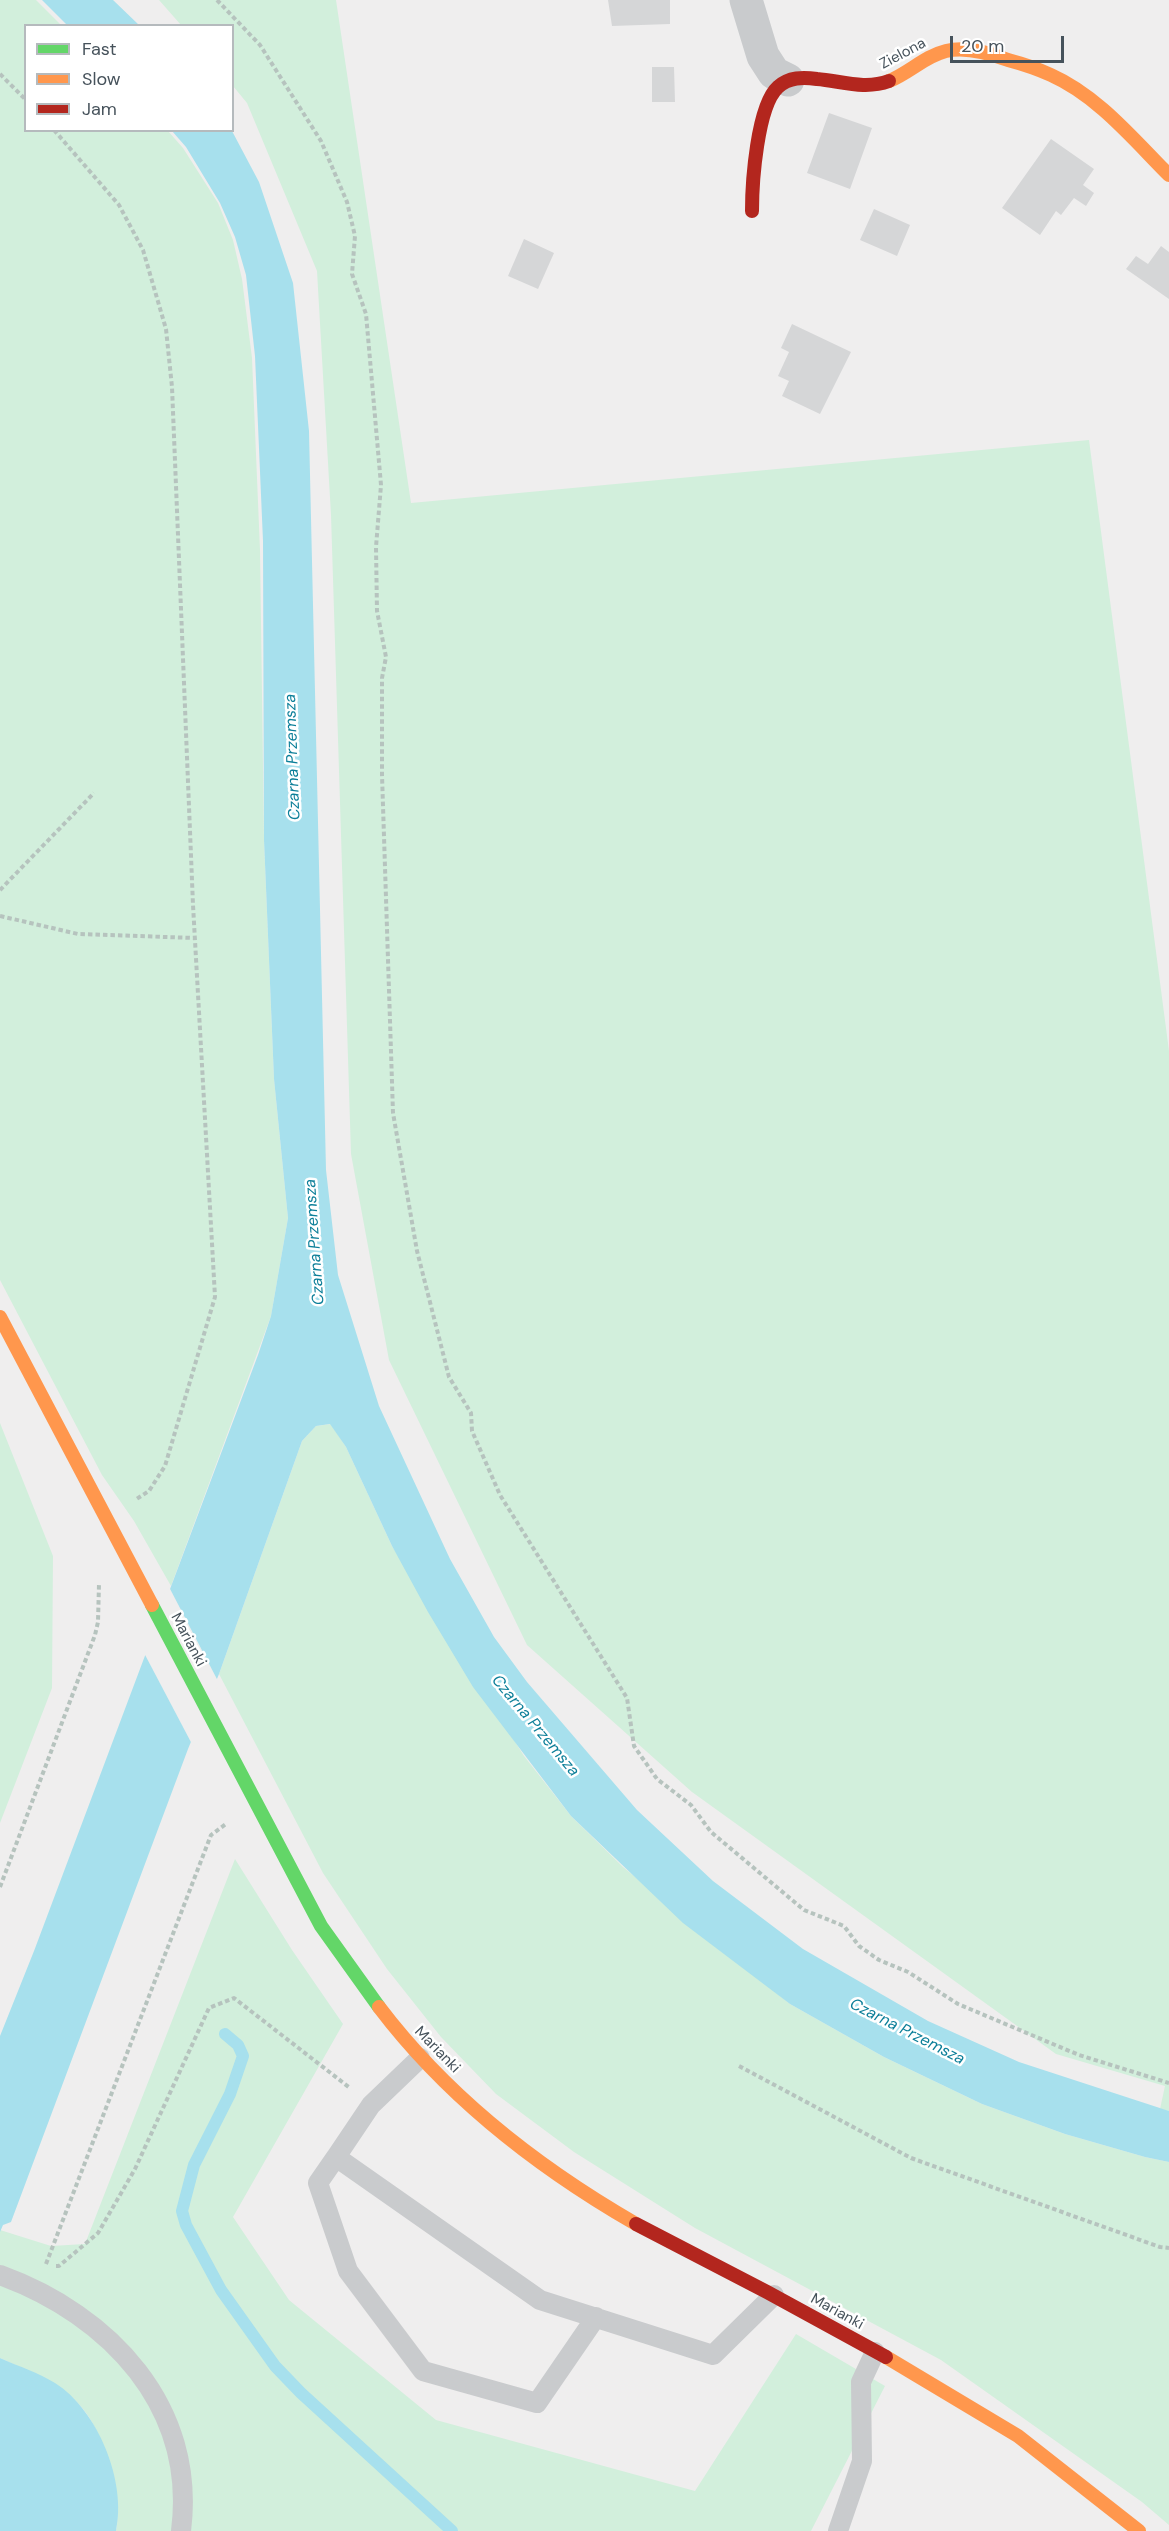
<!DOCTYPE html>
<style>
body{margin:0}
#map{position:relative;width:1169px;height:2531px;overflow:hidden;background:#efeeee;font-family:"DM Sans",sans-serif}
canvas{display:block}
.legend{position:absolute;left:24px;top:24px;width:210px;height:108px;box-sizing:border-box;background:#fff;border:2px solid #b5babd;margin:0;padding:8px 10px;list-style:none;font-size:18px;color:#46525b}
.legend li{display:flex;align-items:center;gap:12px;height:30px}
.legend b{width:30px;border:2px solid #b5babd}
.scale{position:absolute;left:950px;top:36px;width:114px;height:27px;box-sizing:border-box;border:3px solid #46525b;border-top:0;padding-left:8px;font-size:18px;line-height:21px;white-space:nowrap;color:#46525b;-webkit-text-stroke:4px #fff;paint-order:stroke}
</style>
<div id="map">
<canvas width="1169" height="2531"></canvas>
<ul class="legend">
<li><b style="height:8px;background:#63d668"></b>Fast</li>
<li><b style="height:8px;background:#ff974d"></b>Slow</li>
<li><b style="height:8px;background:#b3261e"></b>Jam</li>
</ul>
<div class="scale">20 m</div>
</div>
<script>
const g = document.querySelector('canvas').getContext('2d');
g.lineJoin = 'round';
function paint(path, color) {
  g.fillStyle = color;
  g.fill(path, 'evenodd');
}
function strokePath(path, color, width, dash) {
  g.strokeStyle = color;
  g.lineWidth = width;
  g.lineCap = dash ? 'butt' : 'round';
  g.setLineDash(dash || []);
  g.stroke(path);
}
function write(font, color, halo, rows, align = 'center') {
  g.font = font + ' "DM Sans",sans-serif';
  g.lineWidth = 5;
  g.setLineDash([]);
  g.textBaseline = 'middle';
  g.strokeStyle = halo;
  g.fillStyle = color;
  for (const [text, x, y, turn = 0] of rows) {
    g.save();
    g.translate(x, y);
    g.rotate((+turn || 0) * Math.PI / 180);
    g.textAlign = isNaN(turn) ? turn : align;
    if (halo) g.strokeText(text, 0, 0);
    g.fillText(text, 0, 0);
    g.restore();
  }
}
paint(new Path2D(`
 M0 0H36L61 25 26 26V130L168 131 183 148 218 203 233 240 242 279 252 358 260 550 264 840 274 1079 288 1218 271 1316 171 1586 134 1521 102 1475 0 1280Z
 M159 0H336L411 503 1089 440 1169 1051V2111L1160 2109 1165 2086 1056 2054 692 1792 527 1645 389 1360 351 1154 331 515 317 271 247 103 233 86 232 26 181 25Z
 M0 1423 53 1556 52 1688 0 1823Z
 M331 1424 346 1447 392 1546 524 1756 571 1816 623 1867 790 2004 884 2057 982 2104 1065 2134 1145 2157 1169 2162V2525L1142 2502 941 2360 695 2228 574 2152 496 2094 441 2037 387 1969 323 1873 219 1674 302 1441 316 1426Z
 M235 1859 292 1950 343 2024 233 2217 289 2300 436 2420 695 2491 796 2334 885 2386 811 2531H116C120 2512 115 2495 111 2476 94 2399 67 2388 0 2358V2230L51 2246 85 2244Z`), '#d2efdc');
paint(new Path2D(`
 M42 0H113L139 25H67Z
 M172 131H232L259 182 293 283 309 431 326 1170 338 1275 379 1406 450 1559 494 1637 527 1682 637 1810 713 1881 803 1949 928 2021 1019 2062 1169 2111V2162L1145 2157 1065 2134 982 2104 884 2057 790 2004 683 1923 571 1816 473 1687 428 1612 392 1546 346 1447 330 1424 316 1426 302 1441 219 1674 188 1749 11 2222 3 2225 0 2232V2036L34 1951 258 1355 271 1316 288 1218 274 1079 264 840 263 541 255 356 246 275 235 237 220 203 186 147Z
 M0 2358C18 2366 39 2373 55 2383 98 2410 127 2482 116 2531H0Z`), '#a7e0ed');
paint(new Path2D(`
 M168 1585 219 1683 193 1746 143 1651Z`), '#efeeee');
strokePath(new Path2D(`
 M225 2034 238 2045 243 2056 230 2094 194 2165 182 2211 186 2225 221 2290 275 2366 301 2393 452 2531`), '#a7e0ed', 12);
paint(new Path2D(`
 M608 0H670V24L612 26Z
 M652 67H674L675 102H652Z
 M829 113 872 128 850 189 807 173Z
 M1051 139 1094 169 1083 185 1094 193 1086 206 1074 198 1061 215 1056 211 1040 235 1002 208Z
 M874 209 910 225 897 256 860 240Z
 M524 239 554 253 538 289 508 276Z
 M1161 246 1169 252V299L1126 269 1136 256 1148 264Z
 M792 324 851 352 820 414 782 396 789 381 778 376 789 352 781 348Z`), '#d5d6d7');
strokePath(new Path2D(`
 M217 0 260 45 321 141 347 202 355 236 352 274 366 314 381 485 376 547 377 611 386 657 382 678V775L393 1113 417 1251 449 1377 471 1413 472 1431 500 1495 627 1698 634 1746 657 1779 691 1805 711 1832 804 1910 844 1926 859 1946 879 1960 908 1972 958 2004 1079 2055 1169 2083
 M0 74 26 100
 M54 130 119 205 143 250 166 329 172 387 193 905 215 1297 165 1466 149 1491 135 1500
 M0 890 94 793
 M0 916 78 934 196 938
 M0 1887 95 1635 98 1622 99 1584
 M739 2066 911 2158 1160 2247 1169 2248
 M46 2264 211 1835 226 1824
 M56 2266H59L98 2233 135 2169 209 2008 234 1998 350 2088`), '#b6c3be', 4, [4.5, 3]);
strokePath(new Path2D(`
 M420 2058 371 2105 336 2157 540 2300 713 2355 774 2295
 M336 2157 318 2183 348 2271 423 2371 537 2403 596 2317
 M0 2275C110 2315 197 2407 181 2531
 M838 2531 862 2461 861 2382 875 2352`), '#c9cbcd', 20);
strokePath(new Path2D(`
 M746 0 763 56 774 73 788 80`), '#c9cbcd', 33);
strokePath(new Path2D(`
 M152 1605 321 1926 379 2007`), '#63d668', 14);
strokePath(new Path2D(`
 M889 81C909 73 925 56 946 51 966 46 989 53 1008 60 1023 64 1038 69 1051 75 1098 96 1133 139 1169 175
 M0 1317 152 1605
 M379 2007C448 2098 537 2167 636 2224
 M886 2357 1018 2436 1139 2531`), '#ff974d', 14);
strokePath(new Path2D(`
 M752 211C752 183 757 106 778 87 789 77 803 77 817 79 841 81 865 90 889 81
 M636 2224 767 2292 886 2357`), '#b3261e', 14);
write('15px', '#46525b', '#fff', [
 ["Zielona",903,54,-28],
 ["Marianki",188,1640,62],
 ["Marianki",437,2050,46],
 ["Marianki",837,2312,29]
]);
write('italic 16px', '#0c7f99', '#fff', [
 ["Czarna Przemsza",293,757,-92],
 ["Czarna Przemsza",315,1242,-94],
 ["Czarna Przemsza",535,1726,50],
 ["Czarna Przemsza",907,2032,27]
]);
</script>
